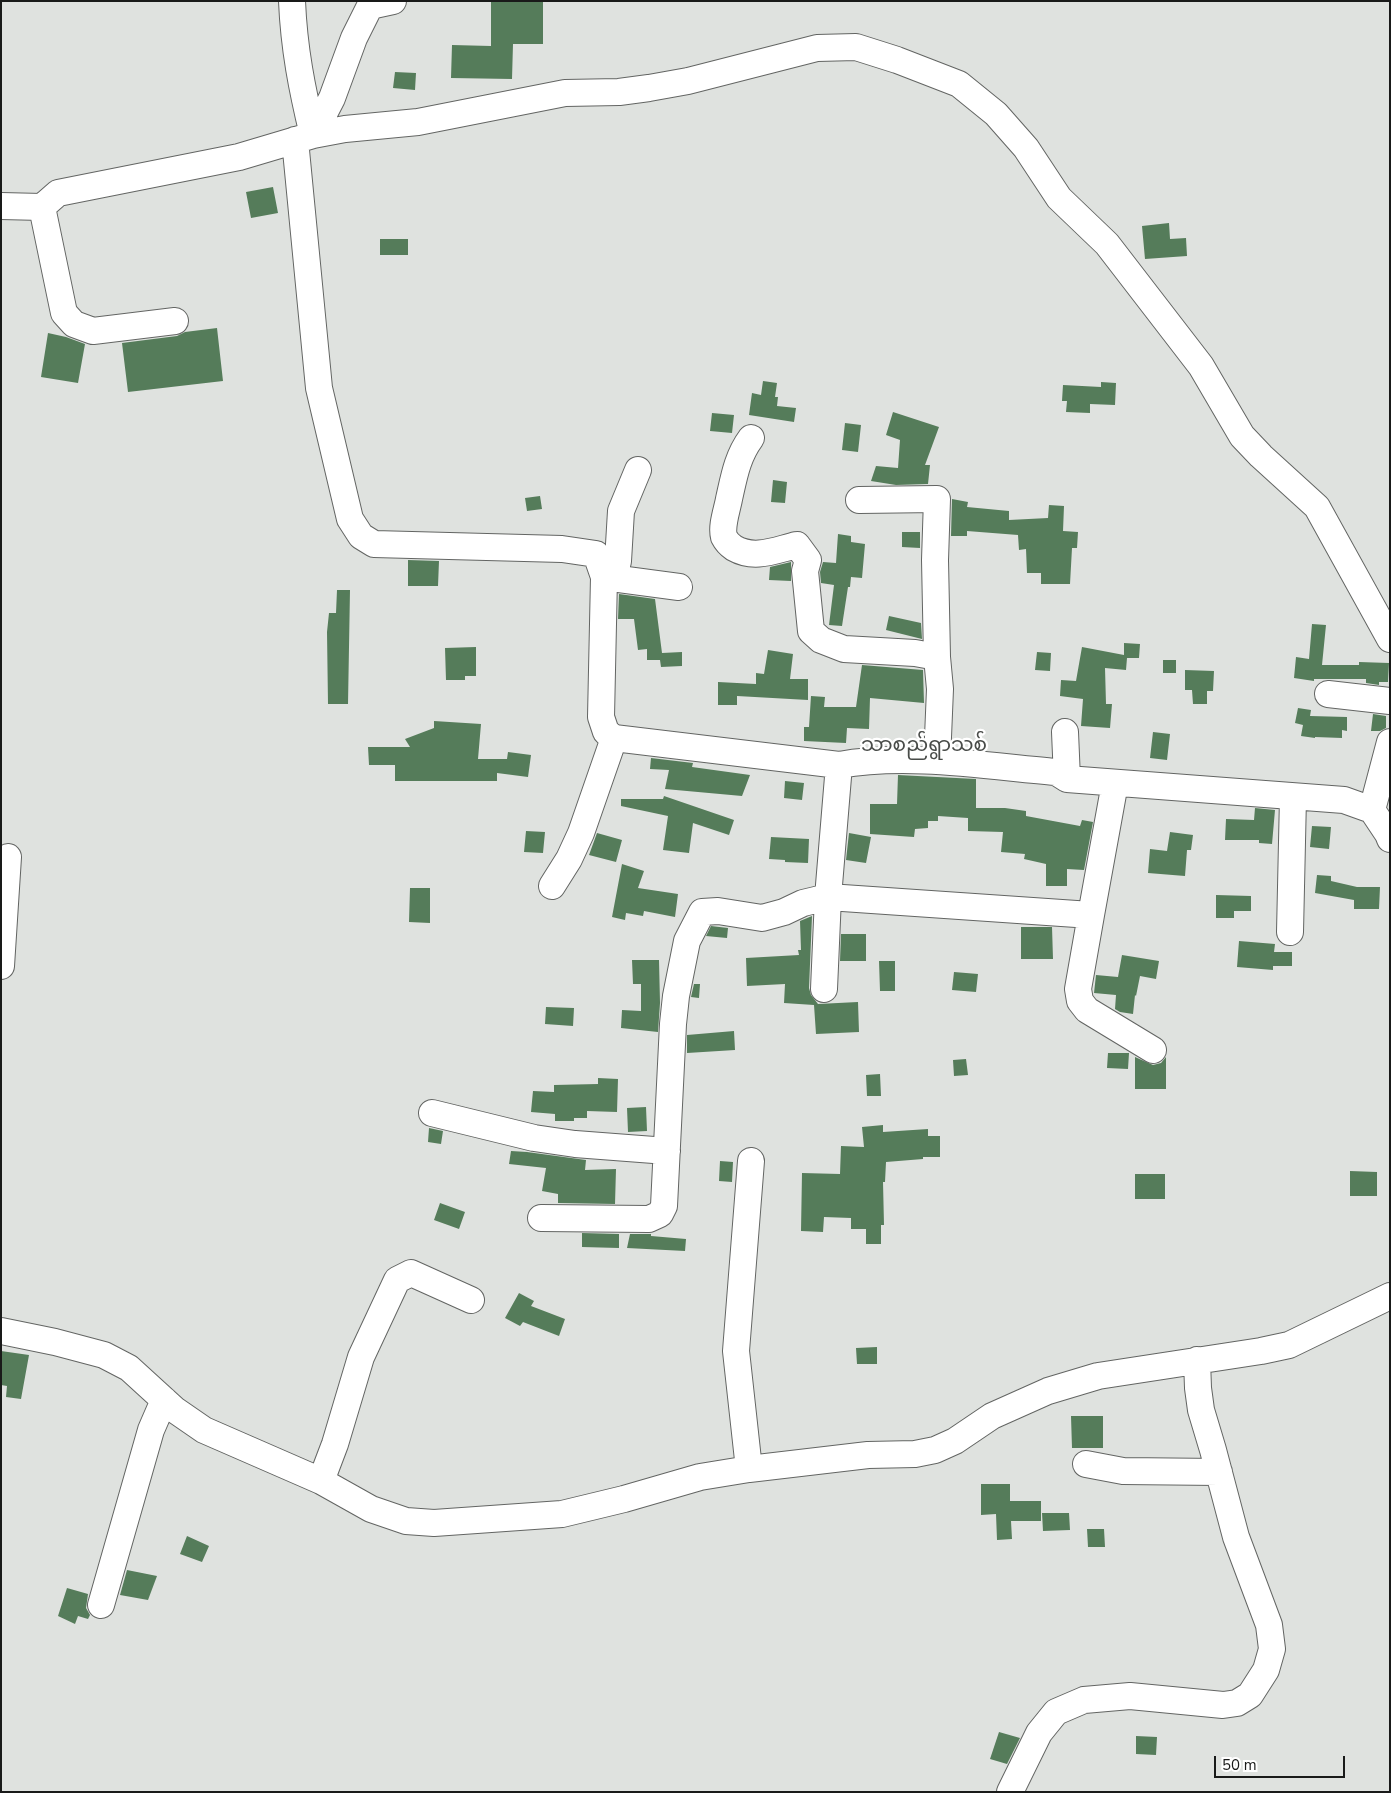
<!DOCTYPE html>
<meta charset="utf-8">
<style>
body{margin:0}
#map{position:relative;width:1391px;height:1793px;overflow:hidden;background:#dfe2df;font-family:"Nunito Sans",sans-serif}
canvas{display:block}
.frame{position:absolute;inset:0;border:2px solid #191a19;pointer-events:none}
.scale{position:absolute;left:1214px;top:1756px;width:131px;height:22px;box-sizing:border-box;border:2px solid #191a19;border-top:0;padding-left:6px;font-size:15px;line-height:18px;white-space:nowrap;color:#191a19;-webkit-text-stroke:4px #fff;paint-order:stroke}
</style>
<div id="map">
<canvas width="1391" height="1793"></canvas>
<div class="frame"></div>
<div class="scale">50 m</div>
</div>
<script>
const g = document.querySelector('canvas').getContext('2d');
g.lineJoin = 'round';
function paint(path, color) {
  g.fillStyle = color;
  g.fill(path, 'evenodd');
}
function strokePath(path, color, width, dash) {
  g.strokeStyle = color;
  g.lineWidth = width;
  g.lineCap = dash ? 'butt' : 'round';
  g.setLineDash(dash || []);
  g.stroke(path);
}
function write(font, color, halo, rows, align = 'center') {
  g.font = font + ' "Nunito Sans","Noto Sans Myanmar",sans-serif';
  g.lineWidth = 4.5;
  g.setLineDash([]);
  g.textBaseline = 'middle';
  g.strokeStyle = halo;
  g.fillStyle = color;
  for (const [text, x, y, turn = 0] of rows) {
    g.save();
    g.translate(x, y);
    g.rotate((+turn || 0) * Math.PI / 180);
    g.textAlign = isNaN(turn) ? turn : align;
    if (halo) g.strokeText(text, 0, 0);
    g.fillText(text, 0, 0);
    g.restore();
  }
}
paint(new Path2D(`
 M491 1H543V44H513L512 79 451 78 452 45 491 46Z
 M395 72 416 73 415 90 393 88Z
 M273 187 278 213 251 218 246 192Z
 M1169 223 1170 239 1186 238 1187 256 1145 259 1142 226Z
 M380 239H408V255H380Z
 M217 328 223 381 128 392 122 343 177 336 185 332Z
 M48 333 66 337 85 344 78 383 41 377Z
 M763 381 777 383 775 397H778L777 406 796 408 794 422 749 415 752 393 761 395Z
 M1101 382 1116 383 1115 405 1090 404V413L1066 412 1067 401H1062L1063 385 1101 387Z
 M893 412 939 427 925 465H930L928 484 896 485 871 481 876 466 898 468 900 440 886 435Z
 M712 413 734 415 732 433 710 431Z
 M845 423 861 425 858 452 842 450Z
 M773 480 787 482 785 503 771 502Z
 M540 496 542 509 527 511 525 498Z
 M952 499 968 502 967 507 1009 511V520L1048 518 1049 505 1064 506 1063 531 1078 532 1077 548H1072L1070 584H1041V573H1027L1026 549 1019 550 1018 535 967 531V536H951Z
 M902 532H920V548L902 547Z
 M838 534 851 536V542L865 544 862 578 851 577 850 587H848L842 626 829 625 834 585 821 583 820 572 823 562 836 563Z
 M408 560 439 561 438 586H408Z
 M791 562V581L769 580 770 567Z
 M337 590H350L348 704H328L327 632 329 613H336Z
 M619 594 655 599 662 653 682 652V666L661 667 660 660H647V649L638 650 634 619H618Z
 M889 616 921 623 922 639 886 630Z
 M1312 624 1326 625 1322 665H1359V662L1389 663 1388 682H1379V685L1366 683V679H1314V681L1294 678 1296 657 1309 659Z
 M1124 643 1140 644 1139 658H1127L1126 670 1105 668 1106 704H1112L1110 728 1081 726 1083 699 1060 696 1061 680 1076 681 1082 647 1124 655Z
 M476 647V676H465V680H446L445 648Z
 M768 650 793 654 790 679H808V700L737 696V705H718V682L756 684V673L764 674Z
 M1037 652 1051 653 1050 671 1035 670Z
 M1163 660H1176V673H1163Z
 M862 665 923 670 924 703 870 698 869 729 847 728 846 743 804 741V727H809L811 696 825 697 824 707H856Z
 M1185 670 1214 671 1213 691H1207V704H1193L1192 690H1185Z
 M1298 708 1311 710 1310 716 1347 717V731L1342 730V738L1315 737V738L1301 736 1303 725 1295 723Z
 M1373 714 1386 716V728L1380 731H1371Z
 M434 721 481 724 478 759H507L508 752 531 755 528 777 497 773V781H395V765H369L368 747H410L405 739 434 728Z
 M1153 732 1170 734 1167 760 1150 758Z
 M651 758 693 763 692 767 750 775 742 796 665 789 669 770 650 769Z
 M898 775 976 779V808H1005L1026 811V816L1080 826 1082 820 1093 822 1084 870 1067 869V886H1046V864L1024 859 1025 854 1001 852 1003 832 968 831V818L938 816V821H928V828L915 829 914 837 870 834V804H897Z
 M785 781 804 783 802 800 784 798Z
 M664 796 734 820 729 835 693 823 689 853 663 850 668 816 621 806V799H663Z
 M1255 808 1275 810 1272 844 1259 843V840H1225L1226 819 1254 820Z
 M1312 826 1331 827 1329 849 1310 847Z
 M526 831 545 832 543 853 524 852Z
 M1170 832 1193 835 1191 850H1187L1185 876 1148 873 1150 849 1167 851Z
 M597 833 622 840 616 862 589 855Z
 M849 833 871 837 866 863 846 860Z
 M771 837 809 839 808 863 785 862V860L769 859Z
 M622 864 644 871 638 888 678 894 675 917 644 911 643 916 626 913 625 920 612 917Z
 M1317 875 1331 876V881L1357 887H1380L1379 909H1354V900L1315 893Z
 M410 888H430V923L409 922Z
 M1216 895 1251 896V911H1234V918H1216Z
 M812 916 809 988 811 995 818 1004 858 1002 859 1032 816 1034 814 1005 784 1003 785 984 747 986 746 958 799 955 798 950H801L800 921Z
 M711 926 728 928 727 938 706 936Z
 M1021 927H1052L1053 959H1021Z
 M841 934H866V961H840Z
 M1239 941 1275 944 1274 952H1292V966H1273V970L1237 967Z
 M1122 955 1159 961 1156 979 1140 976 1136 996 1135 995 1133 1014 1120 1012 1115 1009 1116 995 1094 993 1096 975 1118 977Z
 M632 960H659L660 1003 658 1032 621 1028 622 1010 641 1011V984H633Z
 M879 961H895V991H880Z
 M954 972 978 974 976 992 952 990Z
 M694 984H700L699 998 691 997Z
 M546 1007 574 1008 573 1026 545 1024Z
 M734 1031 735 1050 687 1053V1035Z
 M1108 1053H1129L1128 1069 1107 1068Z
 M1135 1057 1153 1065 1161 1063 1166 1057V1089H1135Z
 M966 1059 968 1075 954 1076 953 1060Z
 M880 1074 881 1096H867L866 1075Z
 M598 1078 618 1079 617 1112 587 1111V1118H574V1121H555V1114L531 1112 533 1091 554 1092V1085L598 1084Z
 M646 1107 647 1131 628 1132 627 1108Z
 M883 1125V1132L928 1129V1136H940V1157H923V1159L886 1162 885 1182H883L884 1225H881V1244H866V1229H851V1218L824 1217 823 1232 801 1231 802 1173 840 1174 841 1146 864 1147 862 1127Z
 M429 1128 443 1131 441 1144 428 1142Z
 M511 1151 527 1152 586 1160 585 1170 616 1169 615 1204 558 1203V1194L542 1191 546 1168 509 1164Z
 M720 1161 733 1162 732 1182 719 1181Z
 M1350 1171 1377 1172V1196H1350Z
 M1135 1174H1165V1199H1135Z
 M440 1203 465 1212 459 1229 434 1220Z
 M582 1233 619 1234V1248L582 1247Z
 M630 1234H651V1236L686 1239 685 1251 627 1248Z
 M519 1293 534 1301 531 1306 565 1319 559 1336 523 1322 520 1326 505 1318Z
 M877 1347V1364H857L856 1348Z
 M1 1351 29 1355 21 1399 6 1397 7 1386 1 1385Z
 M1071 1416H1103V1448H1072Z
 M981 1484H1010V1501H1041V1521H1011L1012 1539 997 1540 996 1514 981 1515Z
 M1042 1513H1069L1070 1530 1043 1531Z
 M1087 1529H1104L1105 1547H1088Z
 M187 1536 209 1546 202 1562 180 1554Z
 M127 1570 157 1576 148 1600 120 1595Z
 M67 1588 88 1594 86 1608 90 1615 88 1619 78 1616 75 1624 58 1616Z
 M999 1732 1020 1738 1007 1764 990 1759Z
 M1136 1736 1157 1737 1156 1755 1136 1754Z`), '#557c5a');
const minor = new Path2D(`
 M292 1C294 49 302 89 313 135
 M313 135 332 98 354 38 370 6 393 1
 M295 140 319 388 350 519 361 536 374 544 562 549 596 554 604 577 601 717 606 732 614 738 839 765C908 753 986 766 1056 772L1067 779 1344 800 1372 810 1388 834 1390 839
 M1 206 42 207 58 193 239 157 313 135 345 129 418 122 565 93 619 92 649 88 688 81 817 48 856 47 897 60 959 84 996 114 1026 148 1059 198 1107 244 1201 366 1242 436 1261 456 1317 507 1390 639
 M42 207 64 313 74 324 93 331 175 321
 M751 438C737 457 734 477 729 499 727 510 721 526 724 537 726 541 731 546 734 548 755 560 775 550 797 545L808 560 805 571 811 631 821 640 844 649 915 653 937 657 940 689 937 761
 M859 500 937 499 935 560 937 657
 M604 577 679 587
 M609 579 616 569 618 561 621 511 638 470
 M1328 694 1390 701
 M1065 732 1067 779
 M1372 810 1390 742
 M552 886 569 859 581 833 614 738
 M1091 915 1115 783
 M1290 932 1293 797
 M1 966 8 857
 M824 989 828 897 839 765
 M432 1113 534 1138 575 1144 667 1151
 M541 1218 649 1219 660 1214 664 1206 673 1024 676 996 687 941 702 912 718 911 762 918 784 912 803 903 828 897 1091 915 1078 989 1080 1001 1087 1010 1153 1050
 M1 1331 55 1342 104 1355 129 1368 175 1410 204 1430 321 1481 371 1509 406 1521 434 1523 562 1514 624 1499 700 1477 749 1469 868 1455 915 1454 935 1450 955 1441 992 1416 1048 1391 1098 1376 1261 1351 1289 1345 1390 1296
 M1086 1464 1123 1471 1219 1472
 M749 1469 736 1351 751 1161
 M321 1481 335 1444 361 1357 397 1280 411 1273 471 1300
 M101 1605 151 1430 164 1400
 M1010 1792 1039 1733 1056 1712 1084 1700 1130 1696 1223 1705 1237 1703 1250 1695 1266 1670 1272 1649 1269 1625 1236 1537 1213 1450 1201 1410 1198 1388 1197 1360`);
strokePath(minor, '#636563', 28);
strokePath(minor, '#fff', 26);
write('20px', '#494c49', '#fff', [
 ["သာစည်ရွာသစ်",924,746]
]);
</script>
